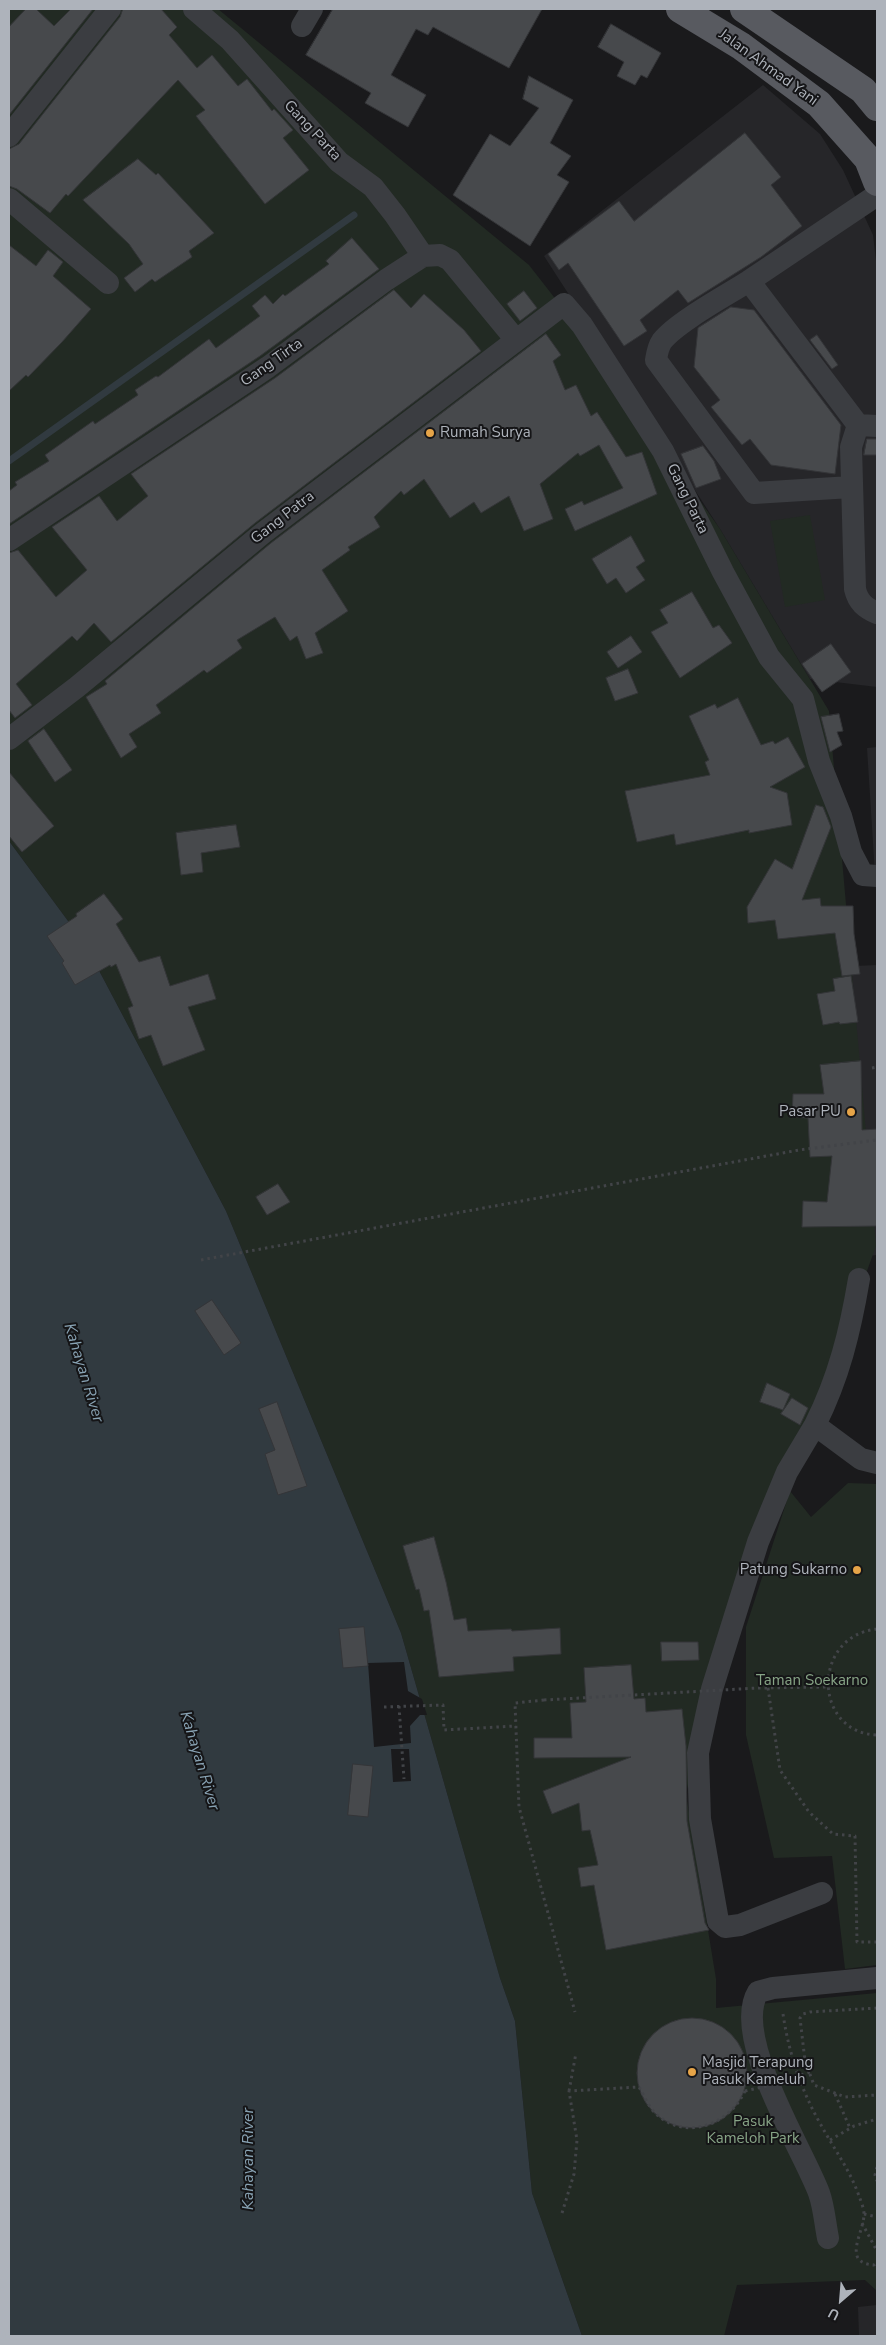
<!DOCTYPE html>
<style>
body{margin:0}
#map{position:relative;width:886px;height:2345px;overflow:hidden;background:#1a1a1c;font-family:"Nunito Sans",sans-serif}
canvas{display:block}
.frame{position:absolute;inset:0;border:10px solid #aeb3bb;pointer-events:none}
.north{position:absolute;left:816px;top:2275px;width:50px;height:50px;-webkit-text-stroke:4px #151517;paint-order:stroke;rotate:207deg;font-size:14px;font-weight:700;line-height:20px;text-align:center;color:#aeb3bb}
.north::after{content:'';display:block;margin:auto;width:18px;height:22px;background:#aeb3bb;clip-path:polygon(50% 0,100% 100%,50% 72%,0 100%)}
</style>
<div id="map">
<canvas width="886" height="2345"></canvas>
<div class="frame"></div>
<div class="north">U</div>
</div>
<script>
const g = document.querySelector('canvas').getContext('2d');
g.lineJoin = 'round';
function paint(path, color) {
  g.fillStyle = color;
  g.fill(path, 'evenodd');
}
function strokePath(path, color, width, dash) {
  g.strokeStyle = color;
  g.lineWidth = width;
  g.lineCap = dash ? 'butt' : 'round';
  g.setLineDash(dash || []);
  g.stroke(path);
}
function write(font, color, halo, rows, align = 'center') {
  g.font = font + ' "Nunito Sans",sans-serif';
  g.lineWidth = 4;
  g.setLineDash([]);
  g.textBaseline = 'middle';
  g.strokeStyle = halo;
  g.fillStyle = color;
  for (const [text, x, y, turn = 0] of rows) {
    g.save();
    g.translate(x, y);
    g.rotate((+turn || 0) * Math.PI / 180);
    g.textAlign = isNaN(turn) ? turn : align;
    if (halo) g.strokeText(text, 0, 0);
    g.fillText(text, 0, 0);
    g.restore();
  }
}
paint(new Path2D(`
 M763 85 820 134 843 170 873 235 877 269V687L810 679 720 529 544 256Z
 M877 747V906L867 748Z
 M877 965V1255L839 1259 811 968Z
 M877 2305V2336H859L858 2307Z`), '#262629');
paint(new Path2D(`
 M9 9H218L529 265 649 419 665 451 720 529 829 711 876 1246 837 1354 714 1647 686 1795 716 1979V2008L877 1993V2291L865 2280 737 2285 724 2336H582L532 2193 515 2021 500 1978 401 1633 226 1211 85 944 9 841Z
 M810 515 825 600 785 607 770 521Z
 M848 1483 877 1484V1965L845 1969 832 1856 774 1858 746 1735V1627L790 1491 811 1517Z`), '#222a23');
paint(new Path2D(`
 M9 841 85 944 226 1211 401 1633 500 1978 515 2021 532 2193 582 2336H9Z`), '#313a40');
paint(new Path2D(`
 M404 1662 408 1691 422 1699 427 1715H420L410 1726 411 1743 374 1747 368 1663Z
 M391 1749H409L411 1781 393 1782Z`), '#1a1a1c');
strokePath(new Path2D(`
 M9 461 354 215`), '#313a40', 7);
const building = new Path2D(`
 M26 9H36L54 26 71 9H93L9 115V27Z
 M123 9H161L177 27 169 35 197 68 212 55 238 86 247 79 272 111 274 109 293 130 283 138 309 170 265 204 196 116 205 110 178 80 68 196 66 194 50 213 17 189 9 186V149L19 144 120 17Z
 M333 9H542L509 68 433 27 428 35 416 29 391 75 426 95 408 127 365 103 371 93 306 55Z
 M611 24 661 53 647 78 641 75 635 85 617 76 624 62 598 47Z
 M529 76 573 100 550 143 571 156 557 175 569 182 530 246 453 195 490 134 510 146 539 108 523 99Z
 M745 133 781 177 771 185 802 226 761 257 688 303 678 290 640 320 647 331 624 346 568 263 559 270 548 254 619 201 634 221Z
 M138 159 156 175 158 173 214 233 189 251 192 257 155 282 152 279 135 292 124 278 143 264 129 244 83 200Z
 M352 238 379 269 260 356 9 524V491L17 485 15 482 49 461 45 455 93 421 95 424 138 395 135 390 156 376 158 377 209 339 216 348 260 316 252 306 265 295 273 304 283 294 285 296 329 264 326 261Z
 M9 245 36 266 48 250 52 253 63 262 53 276 91 309 62 342 28 377 26 375 9 391Z
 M394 290 411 308 424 294 464 330 481 351 255 523 111 642 94 623 77 641 72 636 16 684 32 705 15 718 9 710V553L18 550 56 597 87 570 52 527 99 496 117 521 148 496 131 474 275 378Z
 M524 291 537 308 520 321 507 304Z
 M731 307 754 310 841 425 835 474 771 465 750 439 742 445 711 407 720 400 694 367 698 328Z
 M546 334 561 355 553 361 565 390 576 385 591 416 597 412 626 457 642 452 657 494 575 531 565 509 582 501 584 505 623 488 599 445 580 456 578 453 540 484 553 519 524 531 509 496 481 513 474 502 450 518 424 479 404 495 401 491 374 517 380 527 348 547 350 550 322 570 348 611 315 633 323 653 306 659 297 636 290 641 275 617 237 640 242 648 207 673 204 670 156 705 161 713 129 734 137 747 121 758 86 697 107 684 105 681 271 543Z
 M817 335 838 365 832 369 810 340Z
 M867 439H877V455H864Z
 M703 446 714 461 721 479 696 488 681 454Z
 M631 536 645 561 636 567 645 580 626 593 616 578 607 584 592 559Z
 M692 592 713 628 719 625 732 643 680 678 651 632 668 623 660 610Z
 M631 636 642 652 618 668 607 652Z
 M831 644 851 672 822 692 802 664Z
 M628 669 638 693 615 701 606 678Z
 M738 698 761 745 773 741 775 744 788 737 805 767 770 787 787 793 792 825 749 833V830L676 845 674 834 637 842 625 791 710 775 705 762 709 760 689 716 715 704 717 708Z
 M839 714 843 731 837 732 842 745 830 752 821 717Z
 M44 729 72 770 55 782 28 741Z
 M9 772 54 826 22 852 9 836Z
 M816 805 823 807 831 827 802 900 820 898 821 906H853L854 934 860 974 842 976 835 933 778 939 775 920 748 923 747 907 775 859 792 869Z
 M236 825 240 847 201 853 203 872 181 875 176 833Z
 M104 894 123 919 116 924 139 962 160 956 170 986 208 974 216 999 188 1007 205 1050 163 1066 151 1035 139 1039 128 1008 133 1006 116 964 111 967 110 965 75 985 62 963 64 961 47 936 77 916 76 914Z
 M851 976 858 1022 840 1024 839 1022 823 1025 817 994 835 991 833 979Z
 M861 1061 862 1130 877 1129V1226L802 1227 803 1201 827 1202 832 1156 810 1157 808 1118 792 1117 793 1094H824L820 1065Z
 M278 1184 290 1202 267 1215 256 1197Z
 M212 1300 241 1343 224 1355 195 1311Z
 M767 1383 790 1394 783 1410 760 1402Z
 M792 1398 808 1408 800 1425 781 1414Z
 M277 1402 307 1486 278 1495 265 1454 275 1450 259 1409Z
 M434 1537 446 1582 454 1620 466 1618 468 1631 511 1629 512 1631 560 1628 561 1654 513 1657 514 1671 439 1677 429 1610 424 1611 419 1589 416 1590 403 1546Z
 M364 1627 368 1666 343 1668 339 1629Z
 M661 1642H698L699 1660 662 1661Z
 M631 1665 634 1699 645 1698 646 1712 682 1709 686 1746 687 1821 705 1923 709 1930 606 1950 594 1885 581 1887 578 1868 598 1865 590 1830 582 1831 579 1803 552 1814 543 1791 631 1757 534 1758V1738H572L570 1703 586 1702 584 1668Z
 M353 1764 373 1766 368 1817 348 1815Z
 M637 2073a55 55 0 1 1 110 0a55 55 0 1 1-110 0Z`);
paint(building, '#47494c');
strokePath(building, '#343538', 1);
strokePath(new Path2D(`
 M872 1068 877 1067
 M201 1260 799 1150 877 1140
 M877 1629C811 1636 813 1733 877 1735
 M758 1688 827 1687
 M768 1688 780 1770 809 1812 833 1834 855 1836 857 1942H877
 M544 1700 515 1703 519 1807 575 2012
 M399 1706 404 1779
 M384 1707 443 1705 444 1730 516 1726
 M877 2008 810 2012 803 2014 800 2018 805 2061 814 2085 845 2097 877 2095
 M783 2014C789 2054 801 2090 821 2125 834 2149 850 2170 859 2196 861 2201 864 2209 864 2214 864 2233 841 2263 874 2265L877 2262
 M569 2091 576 2053
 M835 2094 850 2128
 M830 2140 854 2126 877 2119
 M877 2167 875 2175 877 2181
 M562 2213 574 2174 577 2140 569 2091 639 2087C644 2095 648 2106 655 2113 685 2142 729 2125 745 2091
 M864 2214 877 2217
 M862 2223 877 2251`), '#424448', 3, [2.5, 4]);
strokePath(new Path2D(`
 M194 9 230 40 339 162 373 187 395 215 423 256
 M302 26 312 9
 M9 136 110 9
 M877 195 749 281 858 425 877 426
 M9 199 108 283
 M749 281C727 295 677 322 662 341 658 347 657 353 656 360L754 493 851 487
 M858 425 851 447 855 589C858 602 865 608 877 613
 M9 540 268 367 386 280 423 256 440 255 450 260 516 340
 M9 739 77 687 263 533 564 304 582 325 663 451 723 572 769 657 803 699 819 761 841 816 851 852 863 875 877 876
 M815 1425C839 1377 850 1332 859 1279
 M822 1893 740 1925 725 1927 718 1921 700 1819 698 1753 712 1689 758 1542 787 1472 815 1425 861 1459 877 1463
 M828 2238C825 2223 824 2207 819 2193 802 2148 731 2036 758 1992L773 1988 877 1978`), '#3b3d41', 22);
strokePath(new Path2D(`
 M680 9 741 46 819 104 868 159 877 182
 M744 9 863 90 877 107`), '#585a60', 28);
strokePath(new Path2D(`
 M544 1700 758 1688
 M745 2091 767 2086 810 2072`), '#424448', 3, [2.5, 4]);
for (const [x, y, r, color] of [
 [430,433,5,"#e6a448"],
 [851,1112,5,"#e6a448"],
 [857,1570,5,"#e6a448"],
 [692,2072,5,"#e6a448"]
]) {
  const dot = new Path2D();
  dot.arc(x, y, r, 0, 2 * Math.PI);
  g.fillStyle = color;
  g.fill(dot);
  strokePath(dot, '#151517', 2);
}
write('15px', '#aeb3bb', '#151517', [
 ["Jalan Ahmad Yani",768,68,36],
 ["Gang Parta",312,131,47],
 ["Gang Tirta",272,363,-35],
 ["Gang Parta",687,499,64],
 ["Gang Patra",283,518,-38]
]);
write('15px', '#aeb3bb', '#151517', [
 ["Rumah Surya",440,433],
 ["Pasar PU",841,1112,"right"],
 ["Patung Sukarno",847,1570,"right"],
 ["Masjid Terapung",702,2063],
 ["Pasuk Kameluh",702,2080]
], 'left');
write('15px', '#87a486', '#151517', [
 ["Taman Soekarno",812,1681],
 ["Pasuk",753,2122],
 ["Kameloh Park",753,2139]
]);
write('italic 16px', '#88a2b3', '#151517', [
 ["Kahayan River",83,1373,73],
 ["Kahayan River",199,1761,73],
 ["Kahayan River",249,2159,-90]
]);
</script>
